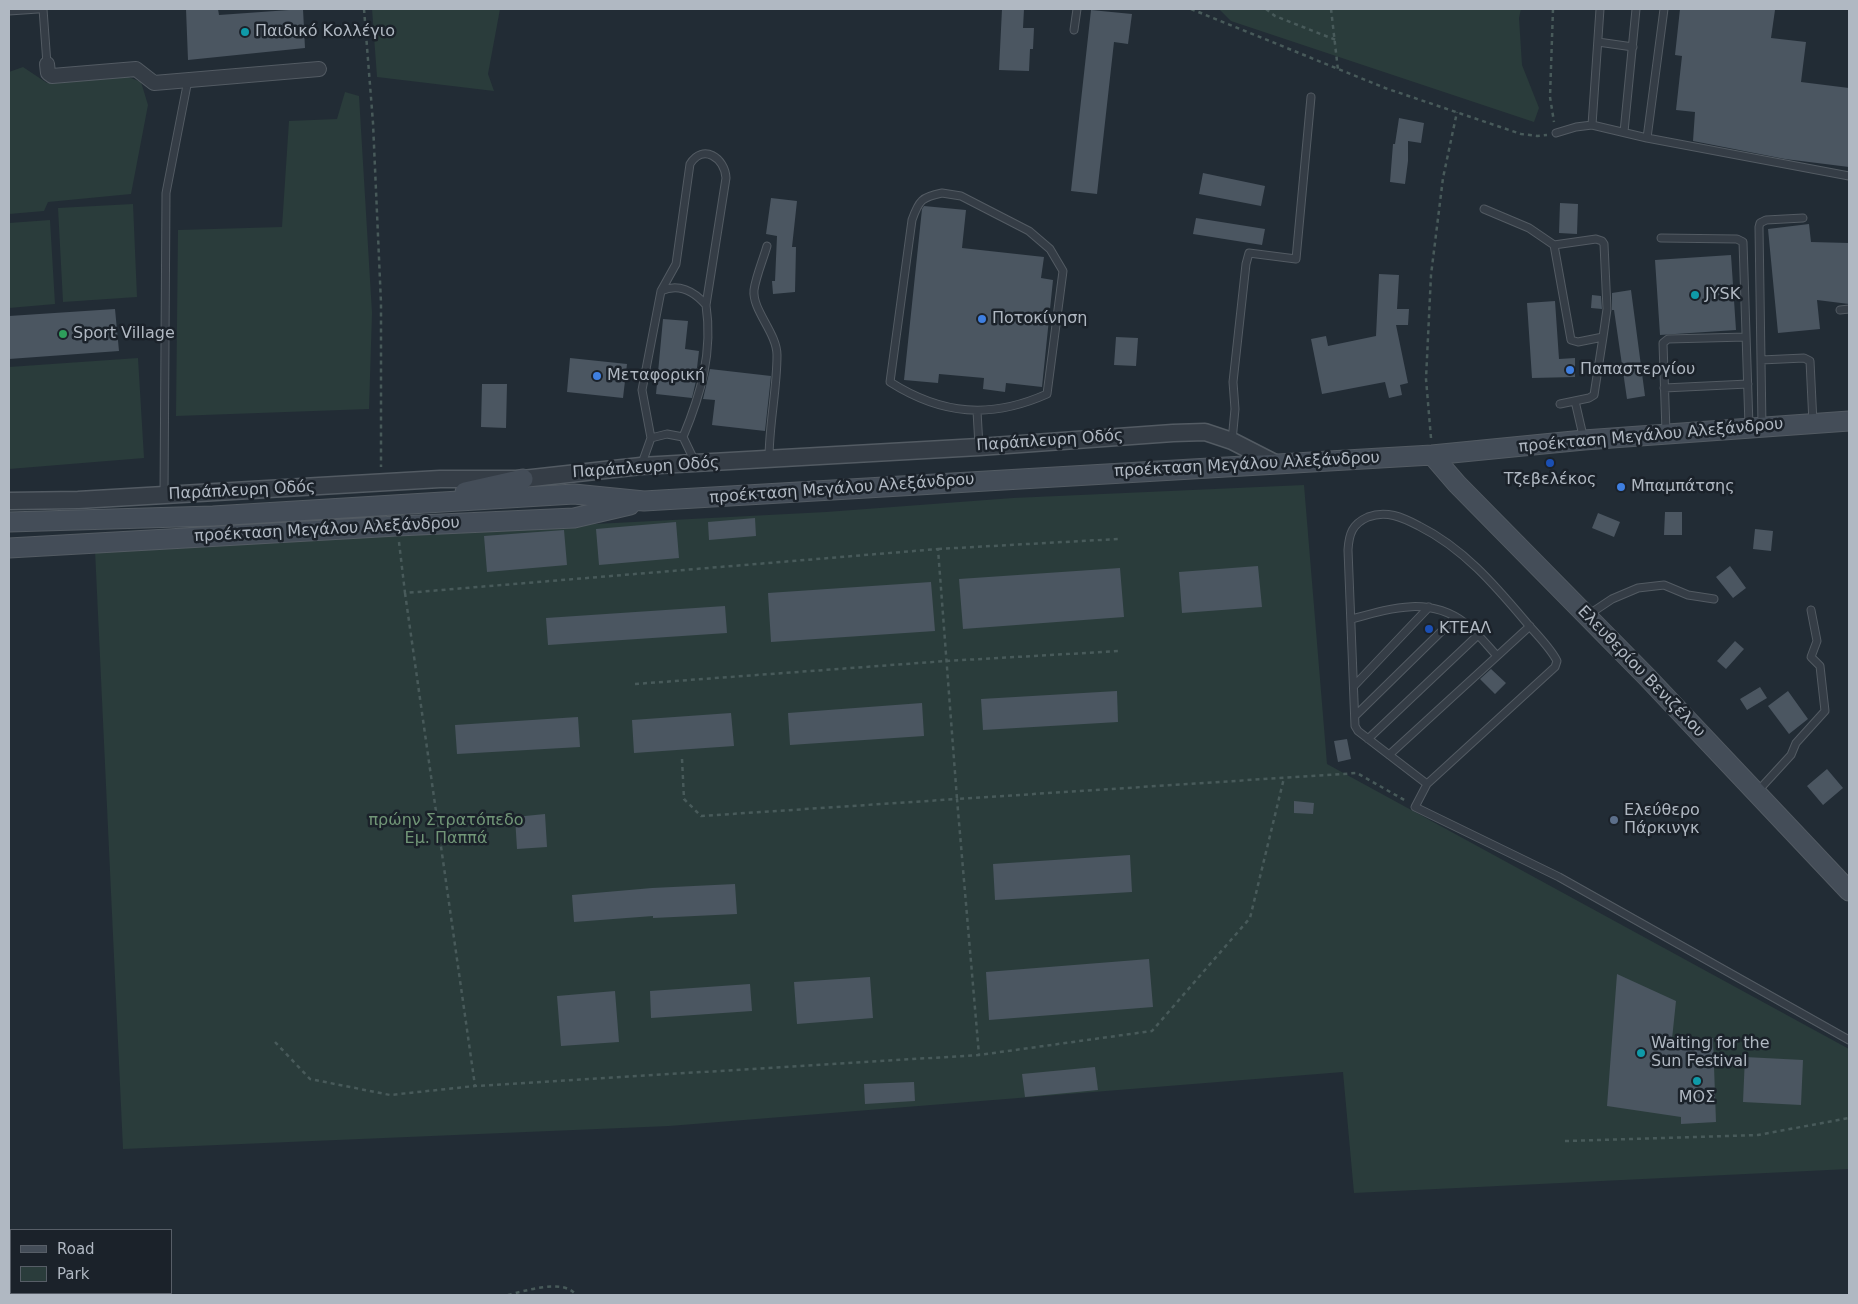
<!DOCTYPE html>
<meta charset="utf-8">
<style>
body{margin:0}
#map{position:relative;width:1858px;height:1304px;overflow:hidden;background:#222c35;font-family:"DejaVu Sans",sans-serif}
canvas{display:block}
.frame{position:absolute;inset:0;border:10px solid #b0b8c2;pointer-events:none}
.legend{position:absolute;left:10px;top:1229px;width:162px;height:65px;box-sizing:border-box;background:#1b222a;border:1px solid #575e67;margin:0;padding:6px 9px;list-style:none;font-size:15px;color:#b0b8c2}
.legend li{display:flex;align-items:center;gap:10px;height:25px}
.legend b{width:25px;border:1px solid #575e67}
</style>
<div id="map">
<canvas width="1858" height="1304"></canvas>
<div class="frame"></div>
<ul class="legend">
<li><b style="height:6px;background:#444d58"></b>Road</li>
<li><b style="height:14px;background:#2a3c3b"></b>Park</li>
</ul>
</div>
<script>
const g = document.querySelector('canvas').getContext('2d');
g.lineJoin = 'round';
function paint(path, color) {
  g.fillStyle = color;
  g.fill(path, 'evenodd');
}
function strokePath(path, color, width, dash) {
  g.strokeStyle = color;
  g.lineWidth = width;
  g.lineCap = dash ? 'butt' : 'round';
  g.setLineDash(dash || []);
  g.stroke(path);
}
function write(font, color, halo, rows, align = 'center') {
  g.font = font + ' "DejaVu Sans",sans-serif';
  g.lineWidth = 5;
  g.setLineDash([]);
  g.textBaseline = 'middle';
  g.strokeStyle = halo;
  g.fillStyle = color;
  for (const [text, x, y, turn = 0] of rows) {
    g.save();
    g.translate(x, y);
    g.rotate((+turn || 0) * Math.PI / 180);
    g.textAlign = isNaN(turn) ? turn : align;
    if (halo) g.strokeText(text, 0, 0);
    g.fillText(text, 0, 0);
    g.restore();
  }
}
paint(new Path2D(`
 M372 9H500L488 74 494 91 377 77Z
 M1219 9H1521L1519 18 1522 65 1539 108 1534 122 1231 21Z
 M23 67 47 83 126 76 141 82 148 105 131 194 48 202 44 211 9 214V72Z
 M345 92 359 96 372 313 369 409 176 416 178 230 282 227 289 121 337 119Z
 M133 204 137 297 63 302 58 208Z
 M50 220 55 304 9 308V223Z
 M138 358 144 458 9 469V367Z
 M1304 485 1327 764 1849 1049V1169L1354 1193 1343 1072 669 1126 123 1149 95 550 826 512 1013 498Z`), '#2a3c3b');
paint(new Path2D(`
 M186 9H218L219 15 303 9 305 48 188 60Z
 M1002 9H1024L1023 28H1034L1033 49H1030L1029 71 999 70Z
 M1680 9 1775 10 1771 38 1806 42 1801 82 1849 88V167L1785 159 1693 141 1695 112 1676 110 1682 56 1675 55Z
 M1091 10 1132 14 1128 44 1114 42 1097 194 1071 191Z
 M1399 118 1424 123 1421 143 1408 141V161L1405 184 1390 182 1393 144H1395Z
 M1203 173 1265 186 1261 206 1199 194Z
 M771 198 797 201 792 247H796L795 292 773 294 772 281H775L777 236 766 234Z
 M1560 203 1578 204 1577 234 1559 233Z
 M924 206 966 210 962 248 1044 257 1041 278 1053 280 1042 387 1006 383 1005 392 983 389 984 378 939 374 938 383 904 380 922 209Z
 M1196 218 1265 229 1262 245 1193 234Z
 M1809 224 1811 242 1849 243V304L1817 300 1820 329 1778 333 1768 229Z
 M1731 255 1736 330 1660 335 1655 260Z
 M1379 274 1399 275 1397 309H1409L1408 325H1396L1408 383 1400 385 1402 395 1389 398 1385 382 1322 394 1311 339 1326 336 1328 346 1376 336Z
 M1631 290 1645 396 1627 399 1614 310H1612V293Z
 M1592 295 1601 296 1602 309 1591 308Z
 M1555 301 1559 359 1575 358V377L1532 378 1527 303Z
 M115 309 119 351 9 359V316Z
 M663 319 688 321 685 349 699 351 697 368H699L692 398 656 394Z
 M1116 337 1138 338 1136 366 1114 365Z
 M570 358 627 364 623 398 567 392Z
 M710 369 771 376 765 431 712 425 715 400 703 399Z
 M482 384H507L506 428 481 427Z
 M1665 512H1682V535H1664Z
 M1598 513 1620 522 1614 537 1592 528Z
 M755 518 756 536 709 540 708 522Z
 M676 522 679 558 599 565 596 529Z
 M1755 529 1773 531 1771 551 1753 549Z
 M564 530 567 565 487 572 484 536Z
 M1258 566 1262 607 1182 613 1179 572Z
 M1730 566 1746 588 1733 598 1716 577Z
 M1120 568 1124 617 963 629 959 579Z
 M931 582 935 631 771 642 768 593Z
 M725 606 727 633 548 645 546 618Z
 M1735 641 1744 649 1726 669 1717 661Z
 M1491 669 1506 683 1495 694 1480 679Z
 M1760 687 1767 698 1747 710 1740 699Z
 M1117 691 1118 722 983 730 981 699Z
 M1788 691 1808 719 1789 734 1768 706Z
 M922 703 924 736 790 745 788 713Z
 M731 713 734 746 634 753 632 720Z
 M578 717 580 747 457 754 455 725Z
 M1347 739 1351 759 1338 762 1334 741Z
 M1827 769 1843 788 1823 805 1807 786Z
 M1294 801 1314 803 1313 814 1294 813Z
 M545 814 547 847 517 849 515 817Z
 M1130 855 1132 892 995 900 993 864Z
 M735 884 737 914 653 918V916L574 922 572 895 652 888Z
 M1149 959 1153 1007 989 1020 986 972Z
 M1617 974 1676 1001 1672 1039 1713 1038 1716 1122 1681 1124V1117L1607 1106Z
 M870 977 873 1018 797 1024 794 982Z
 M750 984 752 1011 651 1018 650 991Z
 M615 991 619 1042 561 1046 557 996Z
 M1745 1057 1803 1060 1801 1105 1743 1102Z
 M1095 1067 1098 1090 1025 1097 1022 1074Z
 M914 1082 915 1101 865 1104 864 1084Z`), '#4b5661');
const service = new Path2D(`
 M43 9 47 64
 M9 11 38 9
 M1074 30 1077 9
 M1598 42 1633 47
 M1592 125 1600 9
 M1624 132 1636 9
 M1556 133 1576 127 1592 125 1647 138 1849 176
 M1647 138 1664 9
 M942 193 961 196 1029 231 1050 249 1063 271 1047 394C991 419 942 415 890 382L912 220C919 200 922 197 942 193Z
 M1484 209 1529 228 1554 245 1596 239 1602 241 1604 244 1607 309 1603 337
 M1661 238 1737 239 1743 242 1749 426
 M1554 245 1571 340 1578 342 1603 337 1594 395 1589 398 1560 404
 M767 246C763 260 756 276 754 290 752 310 777 333 777 355 777 390 769 424 769 459
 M661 291C678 283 694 291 706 305
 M1840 310 1849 309
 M1761 360 1804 358 1810 361 1813 423
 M1664 388 1748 384
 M1575 401 1584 440
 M977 411 979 446
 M1762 427 1759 227 1760 223 1766 220 1803 218
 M1666 432 1663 343 1668 339 1746 337
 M651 438 667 434 683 437
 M1232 441 1235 409 1233 382 1246 264 1249 253 1296 259 1311 97
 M641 466 651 438 642 390 661 291 676 264 690 164C703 143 725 158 726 178L706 305C713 352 701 394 683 437L695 462
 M164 495 166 193 188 80
 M1588 615 1612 599 1638 588 1664 585 1688 595 1714 599
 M1352 619C1391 608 1429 596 1465 623 1477 632 1487 645 1497 656
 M1354 686 1429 607
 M1355 716 1456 617
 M1368 739 1478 635
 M1389 755 1530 626
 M1427 784 1358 731 1355 726 1348 550C1349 534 1352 524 1368 517 1386 510 1402 517 1419 526 1463 548 1494 584 1526 622 1536 634 1550 647 1557 661L1555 667 1427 784 1415 807 1559 877 1849 1040
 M1757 792 1791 755 1796 743 1825 711 1820 666 1811 657 1817 641 1811 610`);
const minor = new Path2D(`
 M47 64 48 73 52 76 136 69 154 83 319 69`);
const tertiary = new Path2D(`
 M9 501 78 500 440 479H523L641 466 979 447 1173 433 1205 432 1232 441 1277 464`);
const secondary = new Path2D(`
 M1432 455 1457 484 1647 677 1849 891
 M465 492 523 479
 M9 522 213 516 574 494 644 501 1432 455 1584 440 1849 421
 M9 548 397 526 574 518 630 505`);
strokePath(service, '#535b63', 9);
strokePath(minor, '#535b63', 16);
strokePath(tertiary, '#535b63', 19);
strokePath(secondary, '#535b63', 21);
strokePath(new Path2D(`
 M364 9 373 123 381 303V467
 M1191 9 1385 88 1521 134 1537 136 1547 135
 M1266 9 1275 16 1336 40
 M1331 9 1338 70
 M1553 9 1550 97 1554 122
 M1431 438 1426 379 1431 275 1443 178 1457 112
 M399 542 405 593 938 549 957 799 1357 773 1406 801
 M938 549 1118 539
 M405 593 475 1086 979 1055 1152 1031 1250 918 1284 778
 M635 684 946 661 1120 651
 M682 759 684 799 701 816 957 799 979 1055
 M275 1042 310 1079 390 1095 475 1086
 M1565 1141 1758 1135 1849 1118
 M508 1295C525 1291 564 1278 576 1295`), '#485a5a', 2.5, [4, 4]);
strokePath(service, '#353d46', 7);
strokePath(minor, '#353d46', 14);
strokePath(tertiary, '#353d46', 16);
strokePath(secondary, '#444d58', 19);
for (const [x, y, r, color] of [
 [245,32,5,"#0f9aa8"],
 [1695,295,5,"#0f9aa8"],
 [982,319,5,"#3f7fe0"],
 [63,334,5,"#2e9e5b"],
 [1570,370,5,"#3f7fe0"],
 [597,376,5,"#3f7fe0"],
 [1550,463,5,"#1a4fb4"],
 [1621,487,5,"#3f7fe0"],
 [1429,629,5,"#1a4fb4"],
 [1614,820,5,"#5c6f8a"],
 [1641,1053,5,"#0f9aa8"],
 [1697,1081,5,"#0f9aa8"]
]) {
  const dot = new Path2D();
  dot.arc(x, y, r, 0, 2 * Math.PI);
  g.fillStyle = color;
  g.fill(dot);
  strokePath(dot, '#1b222a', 2);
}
write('16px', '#b0b8c2', '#1b222a', [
 ["Παιδικό Κολλέγιο",255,32],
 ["JYSK",1705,295],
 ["Ποτοκίνηση",992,319],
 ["Sport Village",73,334],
 ["Παπαστεργίου",1580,370],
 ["Μεταφορική",607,376],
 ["Τζεβελέκος",1550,480,"center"],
 ["Μπαμπάτσης",1631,487],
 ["ΚΤΕΑΛ",1439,629],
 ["Ελεύθερο",1624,811],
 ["Πάρκινγκ",1624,829],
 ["Waiting for the",1651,1044],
 ["Sun Festival",1651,1062],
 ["ΜΟΣ",1697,1098,"center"]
], 'left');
write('16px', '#b0b8c2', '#1b222a', [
 ["προέκταση Μεγάλου Αλεξάνδρου",1651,436,-5],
 ["Παράπλευρη Οδός",1050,441,-4],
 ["προέκταση Μεγάλου Αλεξάνδρου",1247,465,-3],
 ["Παράπλευρη Οδός",646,468,-4],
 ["προέκταση Μεγάλου Αλεξάνδρου",842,489,-4],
 ["Παράπλευρη Οδός",242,491,-3],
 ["προέκταση Μεγάλου Αλεξάνδρου",327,530,-3],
 ["Ελευθερίου Βενιζέλου",1641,672,46]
]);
write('16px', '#719677', '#1b222a', [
 ["πρώην Στρατόπεδο",446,821],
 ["Εμ. Παππά",446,839]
]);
</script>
